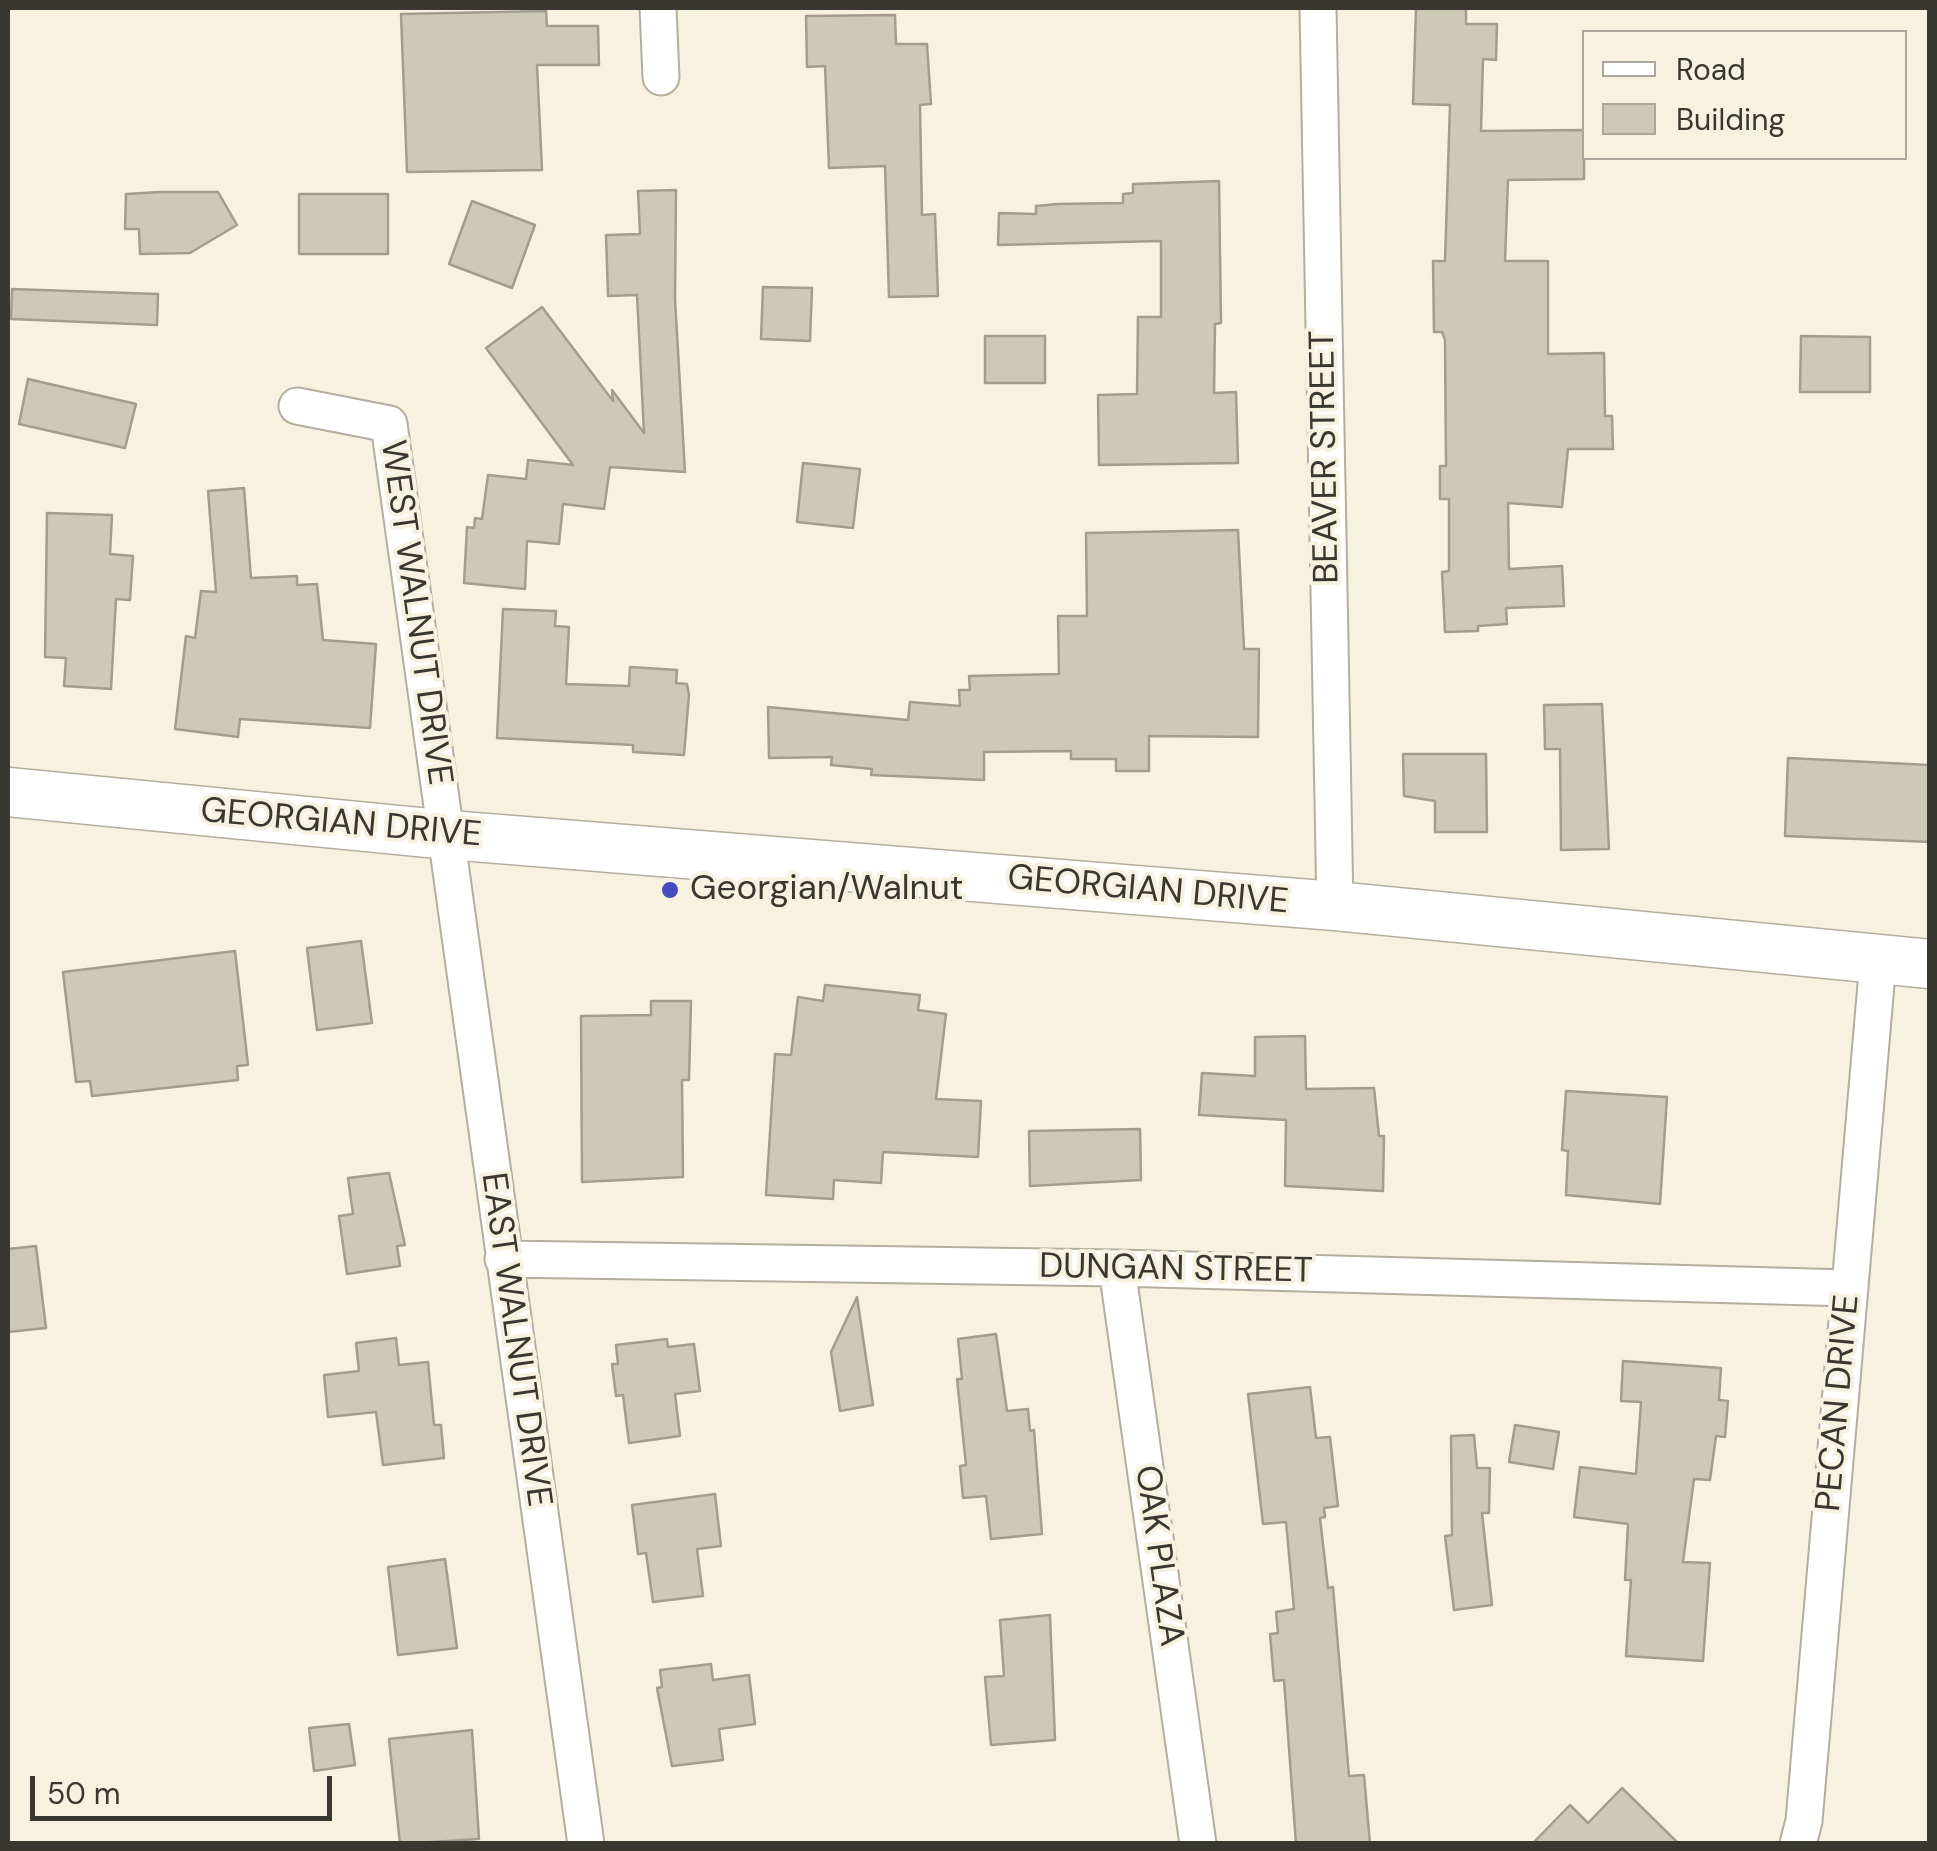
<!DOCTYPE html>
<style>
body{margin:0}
#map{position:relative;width:1937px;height:1851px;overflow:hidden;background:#f7f2e0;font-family:"DM Sans",sans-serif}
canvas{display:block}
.frame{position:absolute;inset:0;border:10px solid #383730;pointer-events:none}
.legend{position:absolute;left:1582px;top:30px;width:325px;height:130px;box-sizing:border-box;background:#f7f2e0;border:2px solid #aba79a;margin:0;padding:12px 18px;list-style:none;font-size:30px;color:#383730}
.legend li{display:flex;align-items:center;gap:20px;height:50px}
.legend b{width:50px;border:2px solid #aba79a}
.scale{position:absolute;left:30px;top:1776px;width:302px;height:45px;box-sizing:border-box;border:5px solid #383730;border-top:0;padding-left:12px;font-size:30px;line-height:35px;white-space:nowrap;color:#383730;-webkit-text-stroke:8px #f7f2e0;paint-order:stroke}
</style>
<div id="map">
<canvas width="1937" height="1851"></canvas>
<div class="frame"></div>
<ul class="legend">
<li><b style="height:12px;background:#fff"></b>Road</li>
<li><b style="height:28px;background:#cdc9b7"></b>Building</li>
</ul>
<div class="scale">50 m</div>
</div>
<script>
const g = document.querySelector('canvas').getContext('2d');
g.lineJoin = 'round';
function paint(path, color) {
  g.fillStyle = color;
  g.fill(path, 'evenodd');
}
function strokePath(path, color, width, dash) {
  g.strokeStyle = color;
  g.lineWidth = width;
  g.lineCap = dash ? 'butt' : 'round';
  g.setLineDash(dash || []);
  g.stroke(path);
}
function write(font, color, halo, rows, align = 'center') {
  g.font = font + ' "DM Sans",sans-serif';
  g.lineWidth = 8;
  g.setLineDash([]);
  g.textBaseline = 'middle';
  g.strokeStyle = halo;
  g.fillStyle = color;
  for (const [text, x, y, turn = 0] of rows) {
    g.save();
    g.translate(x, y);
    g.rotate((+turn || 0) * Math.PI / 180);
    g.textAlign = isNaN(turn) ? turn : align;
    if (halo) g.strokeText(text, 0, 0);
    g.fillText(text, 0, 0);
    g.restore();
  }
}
const building = new Path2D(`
 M1416 8H1466V24H1497L1496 60 1483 59 1481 131 1584 130V179L1508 180 1505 261H1548V354L1604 353 1605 416H1612L1613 449H1568L1562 507 1508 503 1509 569 1562 566 1564 606 1506 608 1507 624 1478 626V631L1445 632 1442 572 1449 571V499H1440V466H1446L1445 340 1442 332H1434L1433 261H1445L1450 105 1413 104Z
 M546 11 547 26H598L599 65H537L542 170 407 172 401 14Z
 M895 15 896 44H927L931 104 920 105 922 215 935 214 938 296 889 297 885 166 829 168 825 66 807 67 806 16Z
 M1219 181 1221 323 1215 324 1214 393 1236 392 1238 463 1099 465 1098 395 1137 394 1138 317H1161V241L998 245 999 213 1036 214V206L1058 204 1123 203V194L1133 193V184Z
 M676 190 675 299 685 472 610 467 604 509 563 504 559 544 527 541 525 589 464 583 467 527 474 528 475 518 482 519 488 475 526 479 528 460 573 465 486 348 542 307 613 401 612 390 644 433 637 295 608 296 606 235 640 234 638 191Z
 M160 192H218L237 225 190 253 140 254 139 229H125L126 194Z
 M299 194H388V254H299Z
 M472 201 535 225 512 288 449 264Z
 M763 287 812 288 810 341 761 339Z
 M12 289 158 294 157 325 11 319Z
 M985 336H1045V383H985Z
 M1801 336 1870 337V392H1800Z
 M28 379 136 404 125 448 19 424Z
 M803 463 860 469 853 528 797 522Z
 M244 488 251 578 297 576V585L317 584 323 640 376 644 370 728 240 719 238 737 175 729 186 636 195 638 201 591 216 592 208 491Z
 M47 513 112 515 110 554 133 556 130 600 116 599 111 689 64 686 66 658 45 657Z
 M1238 530 1244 649H1259L1258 737 1149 736V771H1116V759H1071V751L984 752V780L871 775 872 769 831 765 832 757 769 758 768 707 908 720 910 702 960 706 959 690H970L969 676 1059 674 1058 616H1087L1086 533Z
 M503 609 556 611 555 626 569 627 566 684 629 686 630 667 677 670 676 683 687 684 689 695 684 755 633 752V745L497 738Z
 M1602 704 1609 849 1561 850 1560 749H1545L1544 705Z
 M1403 754H1486L1487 832H1435V801L1404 796Z
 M1788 758 1929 765 1930 842 1785 836Z
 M361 941 372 1023 317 1030 307 948Z
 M235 951 248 1065 237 1066 238 1080 92 1096 90 1081 76 1082 63 972Z
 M825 985 920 995 918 1010 946 1014 936 1099 981 1101 978 1157 883 1152 881 1183 834 1180 833 1199 766 1195 775 1054 791 1055 798 997 823 1001Z
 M651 1001H691L689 1080H682L683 1177 582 1182 581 1016 651 1015Z
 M1305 1036 1306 1089 1374 1088 1379 1136H1384L1383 1191 1285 1186 1286 1120 1199 1115 1202 1073 1255 1076V1037Z
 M1566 1091 1667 1097 1660 1204 1566 1195 1568 1151 1562 1150Z
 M1140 1129 1141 1180 1030 1186 1029 1131Z
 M389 1173 405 1245 397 1246 400 1266 347 1274 339 1216 353 1214 348 1178Z
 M36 1246 46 1328 8 1332V1249Z
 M857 1297 873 1405 840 1411 831 1352Z
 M996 1334 1007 1411 1028 1409 1030 1431 1034 1430 1042 1534 991 1539 986 1496 963 1498 960 1466 966 1465 957 1379H962L958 1339Z
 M396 1338 399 1365 428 1362 434 1425H441L444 1458 383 1465 376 1412 328 1417 324 1375 359 1371 356 1343Z
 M667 1339 668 1347 694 1344 700 1391 675 1394 680 1436 629 1443 623 1395 616 1396 612 1364H618L616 1345Z
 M1623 1361 1721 1368 1719 1400 1728 1401 1725 1437 1716 1436 1710 1480 1694 1479 1683 1562 1710 1563 1703 1661 1626 1656 1631 1580H1625L1628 1524 1574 1517 1580 1467 1636 1474 1641 1402 1621 1401Z
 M1310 1387 1316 1438 1330 1437 1338 1506 1324 1508 1325 1517 1320 1518 1328 1588 1333 1587 1349 1776 1364 1775 1370 1844H1296L1284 1680 1274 1681 1270 1634 1278 1633 1276 1612 1294 1609 1286 1522 1263 1524 1248 1394Z
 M1515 1425 1559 1432 1553 1469 1509 1462Z
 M1474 1435 1477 1468H1490L1489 1513H1482L1492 1605 1454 1610 1445 1536 1452 1535 1451 1436Z
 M715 1494 721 1546 697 1549 703 1596 653 1602 646 1553 638 1554 632 1505Z
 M445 1559 457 1648 398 1655 388 1567Z
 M1050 1615 1055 1740 991 1745 985 1677 1004 1676 1000 1620Z
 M711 1664 713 1680 749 1675 755 1724 719 1729 723 1760 672 1766 657 1688 662 1687 660 1670Z
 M349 1724 355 1765 314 1771 309 1728Z
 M472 1730 479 1839 400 1844 389 1739Z
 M1622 1788 1679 1844H1532L1570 1805 1588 1823Z`);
paint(building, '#cdc9b7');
strokePath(building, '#a29d8d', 2.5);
const street = new Path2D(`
 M658 8 661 77
 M1318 8 1335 906
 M297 406 389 424 586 1844
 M503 1259 1117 1268 1849 1288
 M1117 1268 1198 1844
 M1798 1844 1804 1821 1878 961`);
const secondary = new Path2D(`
 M8 792 449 835 1335 906 1930 964`);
strokePath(street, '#b3ae9d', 39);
strokePath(secondary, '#b3ae9d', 51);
strokePath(street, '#fff', 35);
strokePath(secondary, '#fff', 48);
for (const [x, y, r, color] of [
 [670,890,10,"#454cc1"]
]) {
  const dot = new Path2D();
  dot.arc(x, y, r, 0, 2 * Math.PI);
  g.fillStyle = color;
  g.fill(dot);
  strokePath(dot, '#f7f2e0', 4);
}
write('35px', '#383730', '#f7f2e0', [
 ["BEAVER STREET",1326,457,-91],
 ["WEST WALNUT DRIVE",415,613,82],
 ["GEORGIAN DRIVE",341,824,5],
 ["GEORGIAN DRIVE",1148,891,5],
 ["DUNGAN STREET",1176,1270,1],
 ["EAST WALNUT DRIVE",515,1340,82],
 ["PECAN DRIVE",1839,1403,-85],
 ["OAK PLAZA",1158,1556,82]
]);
write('35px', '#383730', '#f7f2e0', [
 ["Georgian/Walnut",690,890]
], 'left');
</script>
